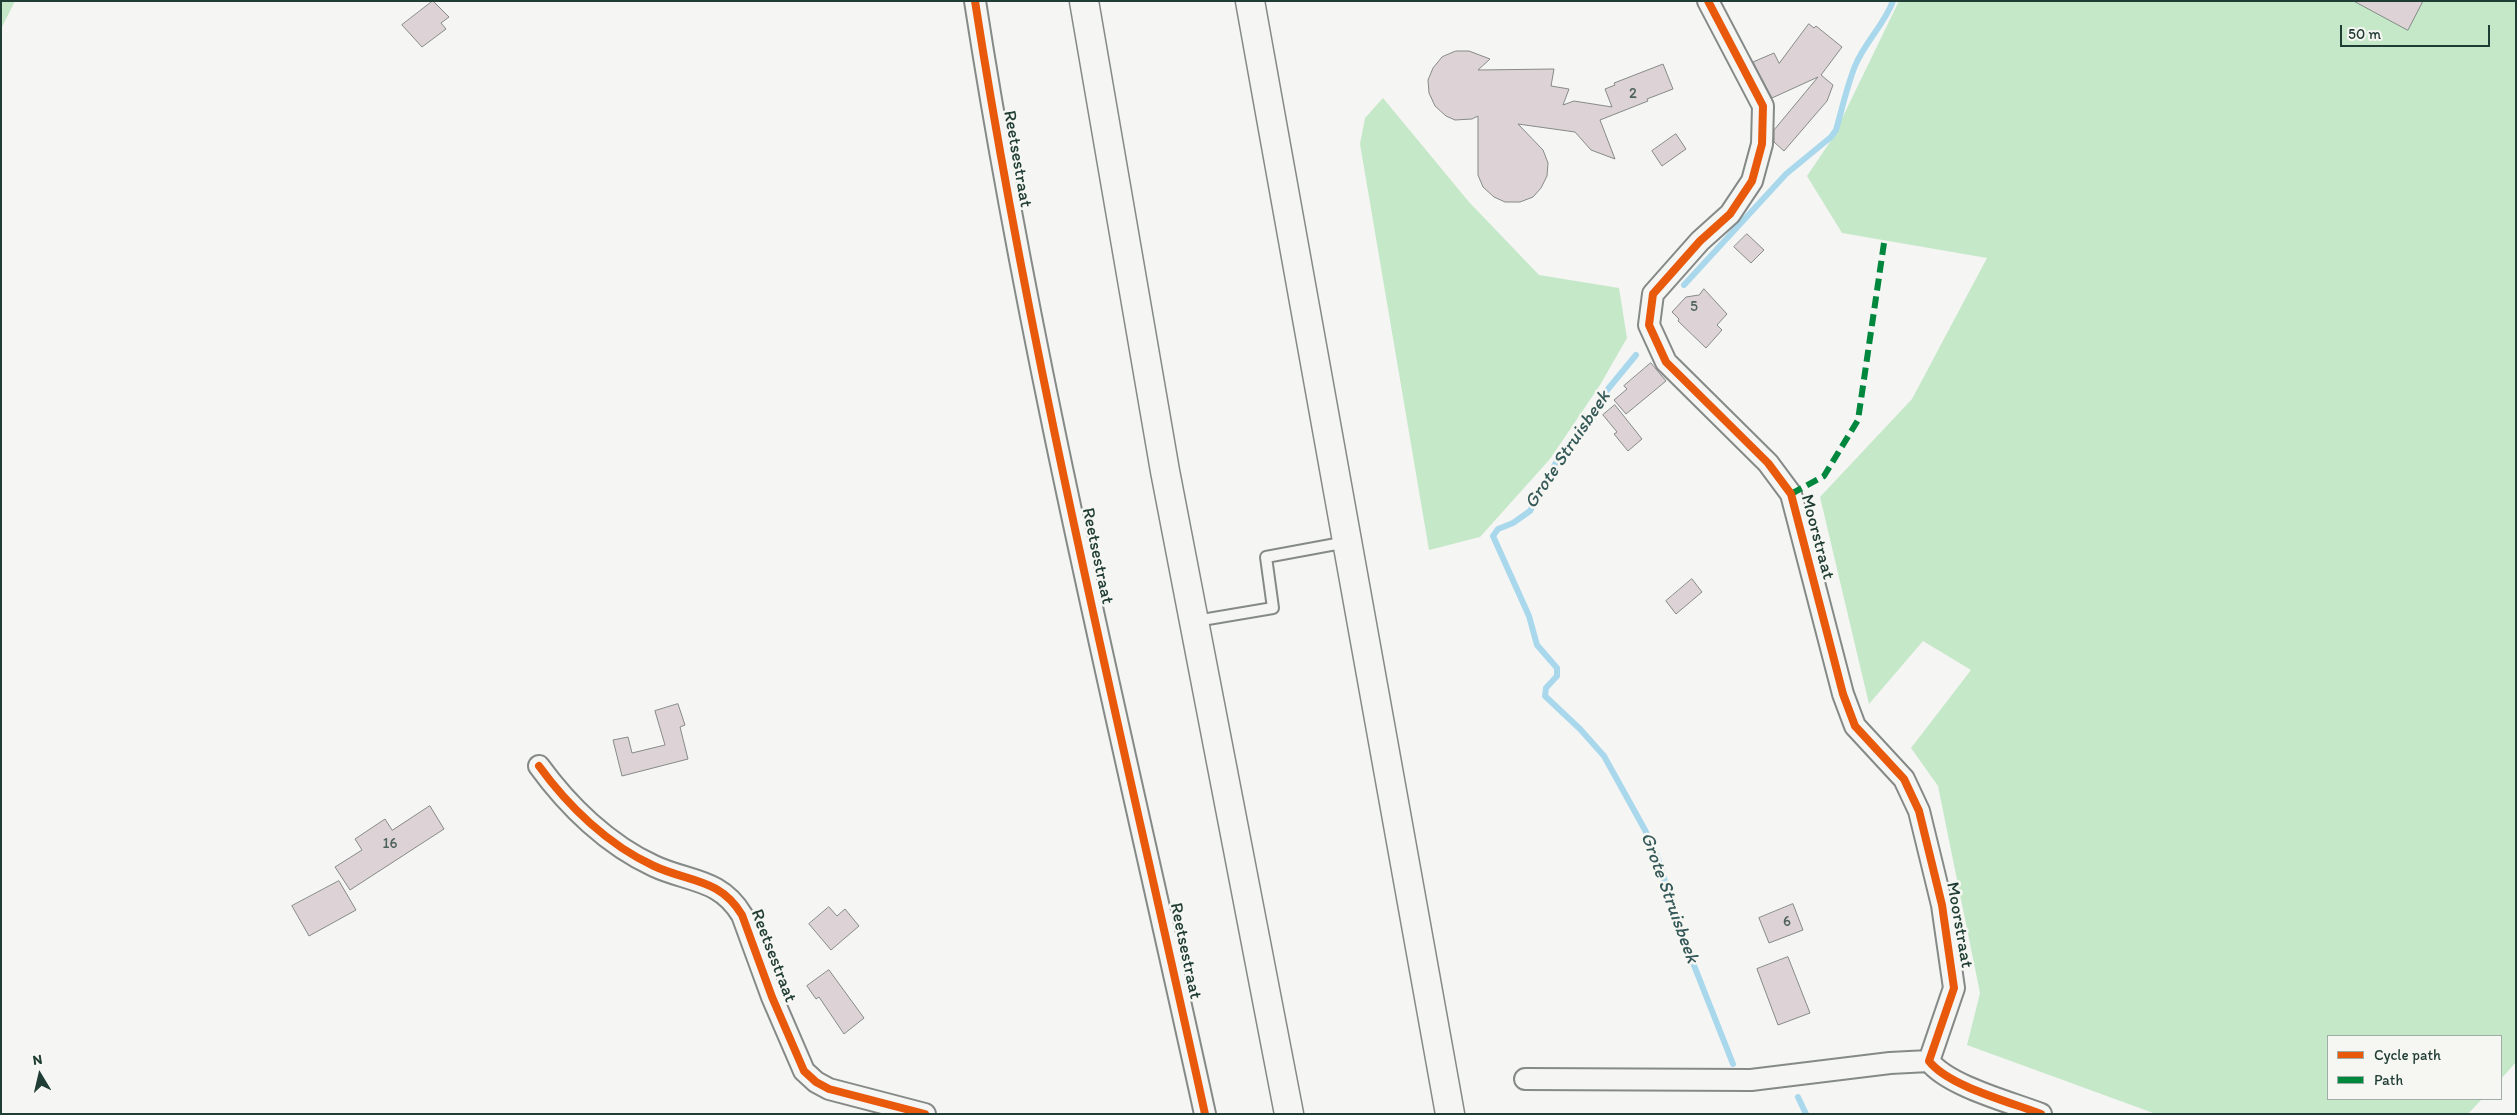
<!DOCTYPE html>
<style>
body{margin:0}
#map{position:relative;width:2517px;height:1115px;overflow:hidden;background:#f5f5f3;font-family:Itim,sans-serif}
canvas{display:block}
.frame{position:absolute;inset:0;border:2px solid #1f3d34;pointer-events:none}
.legend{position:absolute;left:2327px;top:1035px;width:175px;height:65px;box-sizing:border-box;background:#f6f6f2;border:1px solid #a0aca6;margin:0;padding:6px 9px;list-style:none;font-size:15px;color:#1f3d34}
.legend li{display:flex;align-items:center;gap:10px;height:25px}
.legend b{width:25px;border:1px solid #a0aca6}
.north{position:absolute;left:15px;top:1050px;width:50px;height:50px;-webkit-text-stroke:4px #f6f6f2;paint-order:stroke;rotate:351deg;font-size:14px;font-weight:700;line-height:20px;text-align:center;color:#1f3d34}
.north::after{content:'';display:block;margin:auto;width:18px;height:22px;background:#1f3d34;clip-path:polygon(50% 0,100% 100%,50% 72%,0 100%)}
.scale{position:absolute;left:2340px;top:25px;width:150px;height:22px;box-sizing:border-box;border:2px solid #1f3d34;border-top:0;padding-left:6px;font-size:15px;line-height:18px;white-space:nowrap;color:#1f3d34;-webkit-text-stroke:4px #f6f6f2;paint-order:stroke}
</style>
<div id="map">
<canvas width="2517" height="1115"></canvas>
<div class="frame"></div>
<ul class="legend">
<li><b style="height:6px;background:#e8590c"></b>Cycle path</li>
<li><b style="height:6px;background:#00873e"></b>Path</li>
</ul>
<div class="north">N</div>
<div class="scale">50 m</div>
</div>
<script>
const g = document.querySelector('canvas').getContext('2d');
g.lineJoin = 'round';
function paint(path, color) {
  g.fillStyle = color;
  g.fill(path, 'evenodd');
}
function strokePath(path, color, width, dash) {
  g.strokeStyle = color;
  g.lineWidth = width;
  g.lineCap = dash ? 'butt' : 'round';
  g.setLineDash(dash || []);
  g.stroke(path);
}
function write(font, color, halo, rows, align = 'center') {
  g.font = font + ' Itim,sans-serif';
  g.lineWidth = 5;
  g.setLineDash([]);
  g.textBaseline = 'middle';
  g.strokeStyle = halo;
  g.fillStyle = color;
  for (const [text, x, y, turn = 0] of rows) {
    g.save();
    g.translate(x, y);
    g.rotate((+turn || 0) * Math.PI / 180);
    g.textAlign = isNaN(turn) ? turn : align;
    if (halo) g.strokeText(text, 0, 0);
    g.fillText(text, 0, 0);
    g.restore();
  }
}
paint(new Path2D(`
 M1 1H15L1 29Z
 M1899 1H2516V1062L2501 1079V1036H2328V1099H2482L2468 1114H2156L1967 1045 1980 993 1938 786 1911 748 1971 670 1923 641 1869 704 1820 497 1912 399 1987 258 1842 233 1807 176 1832 139Z
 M1383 98 1469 202 1539 275 1619 288 1627 338 1600 385 1550 459 1480 537 1429 550 1360 144 1365 118Z`), '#c5e8c9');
strokePath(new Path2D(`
 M1684 285 1786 174 1831 137 1836 130C1842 109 1847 86 1855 66 1865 42 1884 25 1893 1
 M1636 355 1608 389 1591 422 1571 441 1558 459 1530 511 1513 523 1498 529 1493 536 1529 616 1537 645 1557 668V676L1546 688 1545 696 1580 729 1604 756 1645 830 1658 859 1680 930 1733 1064
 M1798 1097 1806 1114`), '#a9d8ed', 6);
const building = new Path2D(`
 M433 1 449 17 441 23 446 29 422 47 402 25Z
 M2354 1H2423L2408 30Z
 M1809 24 1814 28 1816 26 1842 47 1821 75 1833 85 1827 101 1784 151 1774 142V130L1818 77 1772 98 1753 62 1774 53 1779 63Z
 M1456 51H1469L1490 59 1478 70 1554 69 1551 86 1569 89 1563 105 1574 101 1612 107 1605 89 1615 85 1614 83 1663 64 1673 89 1647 99 1648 101 1600 120 1615 159 1591 150 1575 132 1518 124 1543 150 1548 163 1547 176 1541 188 1533 197 1520 202H1505L1494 197 1483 187 1478 175V116L1472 119 1455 120 1446 116 1435 106 1429 93 1428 80 1433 68 1442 57Z
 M1676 134 1686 149 1662 166 1652 151Z
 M1747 234 1764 250 1751 263 1734 247Z
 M1704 289 1727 314 1717 325 1722 330 1706 348 1678 321 1679 319 1672 312 1686 297 1699 295Z
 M1651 363 1666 381 1626 414 1614 400 1627 389 1624 386Z
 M1615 405 1642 439 1628 451 1614 434 1617 432 1603 415Z
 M1692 579 1702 592 1676 614 1666 601Z
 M678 704 685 725 680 727 688 759 622 776 613 740 628 737 632 753 665 745 655 711Z
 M430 806 444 829 350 890 335 867 362 850 355 839 385 819 392 830Z
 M339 881 356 910 309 936 292 906Z
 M1793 904 1803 930 1769 943 1759 918Z
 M829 907 837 916 845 909 859 926 831 950 809 924Z
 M1788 957 1810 1013 1778 1025 1757 969Z
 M829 970 864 1018 844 1034 819 997 816 999 807 986Z`);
paint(building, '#ddd2d5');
strokePath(building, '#858a88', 1);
const lane = new Path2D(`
 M1196 621 1273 608 1266 557 1347 542`);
const street = new Path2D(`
 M975 1C1033 375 1124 744 1205 1114
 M1708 1 1763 106 1762 144 1752 181 1730 214 1700 241 1653 294 1649 325 1666 362 1768 463 1791 494 1843 694 1855 726 1904 779 1919 811 1942 905 1954 988 1929 1061
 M539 766C568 806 608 845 654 866 688 882 720 878 742 915L772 997 804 1071 816 1082 829 1089 925 1114
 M1929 1061C1948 1086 2010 1102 2041 1114
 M1525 1079 1751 1080 1890 1063 1929 1061`);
const highway = new Path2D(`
 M1084 1 1165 471 1289 1114
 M1250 1 1450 1114`);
strokePath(lane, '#858a88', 14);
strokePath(street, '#858a88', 24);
strokePath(highway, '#858a88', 31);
strokePath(lane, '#f5f5f3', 10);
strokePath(street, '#f5f5f3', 20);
strokePath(highway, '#f5f5f3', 28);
strokePath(new Path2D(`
 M1791 494 1824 476 1858 420 1884 243`), '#00873e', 6, [12, 6]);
strokePath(new Path2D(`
 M975 1C1033 375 1124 744 1205 1114
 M1708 1 1763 106 1762 144 1752 181 1730 214 1700 241 1653 294 1649 325 1666 362 1768 463 1791 494 1843 694 1855 726 1904 779 1919 811 1942 905 1954 988 1929 1061C1948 1086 2010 1102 2041 1114
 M539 766C568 806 608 845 654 866 688 882 720 878 742 915L772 997 804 1071 816 1082 829 1089 925 1114`), '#e8590c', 8);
write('15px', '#4e625c', null, [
 ["2",1633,94],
 ["5",1694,307],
 ["16",390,844],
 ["6",1787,922]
]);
write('18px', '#1f3d34', '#f6f6f2', [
 ["Reetsestraat",1017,159,80],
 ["Moorstraat",1817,537,75],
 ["Reetsestraat",1097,556,78],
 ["Moorstraat",1959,925,80],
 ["Reetsestraat",1185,951,78],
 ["Reetsestraat",773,956,69]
]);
write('italic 19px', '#345958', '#f6f6f2', [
 ["Grote Struisbeek",1568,450,-56],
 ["Grote Struisbeek",1669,898,70]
]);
</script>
